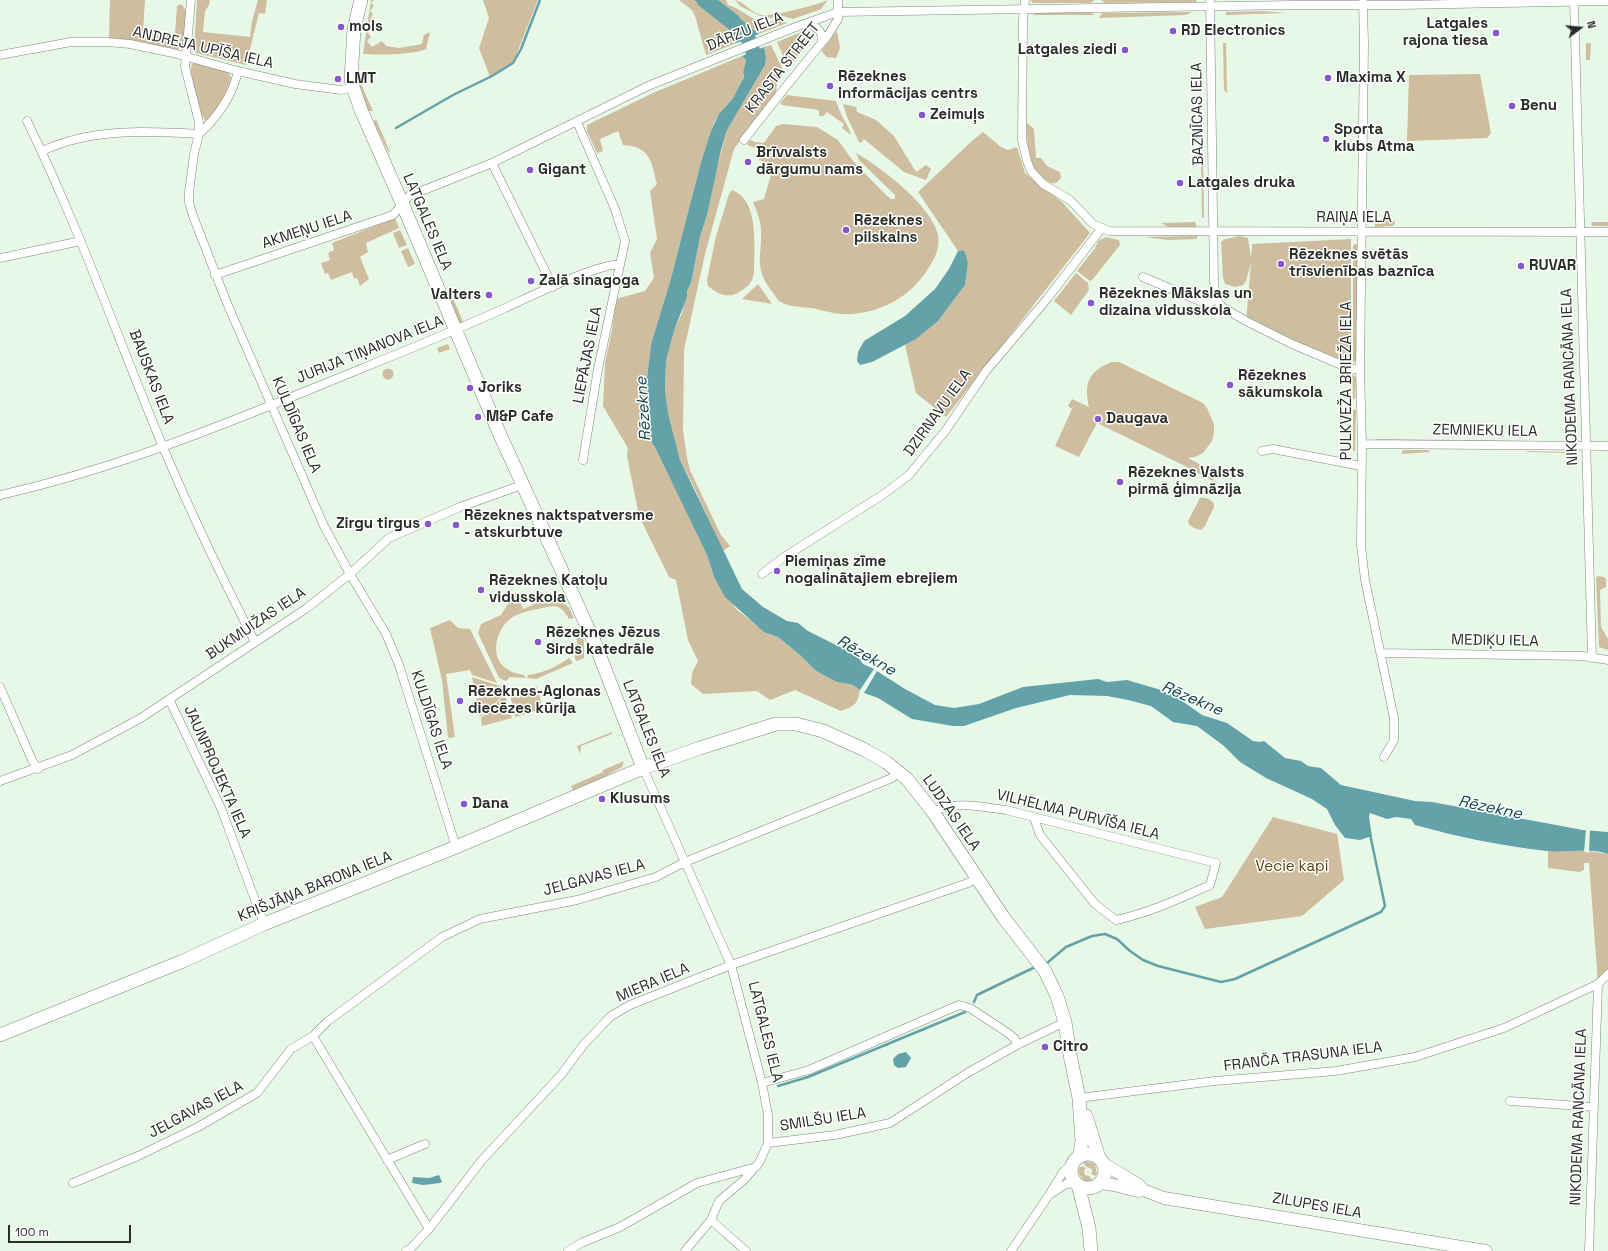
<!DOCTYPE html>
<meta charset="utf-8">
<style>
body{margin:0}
#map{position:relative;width:1608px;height:1251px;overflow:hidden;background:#e8f8e6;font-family:"Space Grotesk",sans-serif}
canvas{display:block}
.north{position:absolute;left:1560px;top:8px;width:40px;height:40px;-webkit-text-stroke:3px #fff;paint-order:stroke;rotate:74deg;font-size:11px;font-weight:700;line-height:16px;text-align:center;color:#282e27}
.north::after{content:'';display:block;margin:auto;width:14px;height:18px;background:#282e27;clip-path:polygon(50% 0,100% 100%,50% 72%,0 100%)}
.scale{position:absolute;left:8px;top:1225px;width:123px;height:18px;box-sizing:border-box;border:2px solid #282e27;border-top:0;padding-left:5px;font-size:12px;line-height:14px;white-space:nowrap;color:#282e27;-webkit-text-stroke:3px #fff;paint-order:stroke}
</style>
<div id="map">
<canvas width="1608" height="1251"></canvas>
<div class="north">N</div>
<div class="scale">100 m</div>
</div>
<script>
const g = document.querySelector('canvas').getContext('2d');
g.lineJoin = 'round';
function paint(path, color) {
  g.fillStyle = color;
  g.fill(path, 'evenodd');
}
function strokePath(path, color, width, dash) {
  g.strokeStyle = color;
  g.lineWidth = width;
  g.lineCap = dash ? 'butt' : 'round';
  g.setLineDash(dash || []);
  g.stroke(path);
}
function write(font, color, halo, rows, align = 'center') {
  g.font = font + ' "Space Grotesk",sans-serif';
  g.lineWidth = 3;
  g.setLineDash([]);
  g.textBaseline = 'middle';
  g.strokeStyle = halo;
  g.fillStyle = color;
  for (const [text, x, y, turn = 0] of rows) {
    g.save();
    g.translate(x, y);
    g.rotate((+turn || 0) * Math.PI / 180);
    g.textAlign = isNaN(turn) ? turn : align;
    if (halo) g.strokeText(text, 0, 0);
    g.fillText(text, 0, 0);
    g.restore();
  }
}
paint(new Path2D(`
 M110 0H145L143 32 175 35 177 6 180 4 182 5 185 9 186 14 183 46 177 50 109 39Z
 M197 0H210L209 5 205 11 203 32 250 37 252 21 258 0H267L265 14 259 13 246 65 196 53 194 50Z
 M371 0H374L371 3 374 6 370 11 373 14 370 19 373 21 369 26 372 29 368 33 371 37 367 41 372 47 382 41 386 46 399 48 422 44 424 35 430 32 426 49C413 55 379 55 363 54Z
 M483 0H538L513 63 490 77 479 48 489 18Z
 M679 0H694L705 8 715 13 728 27 737 43 706 55 695 16 692 10Z
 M718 0H726L728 5 736 8 754 19 762 22 784 21 787 23 759 34 742 21 739 16Z
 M735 0C745 2 752 14 762 15 771 17 820 4 828 0L821 9 793 19 783 16 769 18 760 16 740 6Z
 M1030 0H1094L1091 3H1033Z
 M1101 0H1196L1197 2 1105 3Z
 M1265 11 1285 13 1226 15V12Z
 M1192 12 1186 15 1099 18 1102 13Z
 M1037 13H1092L1094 15H1032Z
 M804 31 811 34 814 36 788 67 777 42Z
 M837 31 840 48 836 58 827 57 822 52V50Z
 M1223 43H1226L1227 93 1224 90Z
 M1586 43H1591L1590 60H1586Z
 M771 45 784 72 777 81 776 93 734 149 705 254 684 350 683 430 687 458 690 470 717 527 721 535 730 546 723 551 692 483 680 460 668 413 665 390 666 360 675 328 682 313 687 291 691 283 700 237 707 215 715 175 727 130 765 65 766 57 764 47Z
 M742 56 748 62V68L733 98 727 104 715 121 711 131 701 162 670 282 651 344 647 378 652 443 654 444 707 555 714 577 736 609 764 631 778 637 800 655 816 671 837 682 853 685 860 690C857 705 855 706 841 711L795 690 770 700 757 691 703 694 691 684 692 673 698 661 688 640 676 580 669 577 639 516 627 456 628 448 603 406 605 363 612 330 616 299 645 291 654 278 650 253 657 239 650 191 657 184C651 161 651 147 623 145L618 131 600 139 603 151 597 153 587 131V125L653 93Z
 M194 63 228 72 231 77C230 86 214 117 206 121 199 115 187 71 192 64Z
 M358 63C358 81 366 95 373 111H367C362 95 355 80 358 63Z
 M1480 74 1491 133 1487 138 1407 141 1409 75Z
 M787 95 836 101 841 114 849 129 851 135 842 128 844 124 827 112 823 116H819V110L782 105 780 103Z
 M843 104 856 107 857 112 876 120 894 136 916 172 926 165 931 169 926 180 904 172 864 139 861 143 859 142 847 117Z
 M376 119 390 152 389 153C386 147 374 125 374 121Z
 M1027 123 1034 129 1036 158H1041L1047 166 1060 172 1061 178 1056 183C1050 184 1047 181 1042 177 1027 164 1027 142 1027 123Z
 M783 124 817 127 838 140 853 161 886 195 891 199H895V195L859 160 856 153C882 168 931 205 938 235 940 249 935 258 928 269 910 298 876 316 841 314 831 313 822 310 812 308 801 307 785 307 777 299 775 296 773 292 770 289 754 266 762 256 761 231 761 221 757 212 753 202L764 199 771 175 770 164 759 160 762 150 747 145 750 140 755 142 764 143 776 126Z
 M983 132 1001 147 1008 150 1017 147 1025 173 1062 202 1090 233 946 417 916 393 905 345 938 321 965 285 968 263 963 250 958 251 918 192 973 140Z
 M1203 157 1204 218 1202 217 1201 159Z
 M732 190C760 200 754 249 754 272 753 279 751 284 745 288 732 299 721 297 708 286L707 280 716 236 729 194Z
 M395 218 399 228 366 243 368 252 360 257 369 279 360 286 357 278 354 279 352 272 331 280 328 273 325 274 321 263 330 260 328 253 334 250 332 243Z
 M1377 221H1395L1394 225 1392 226 1375 227V223Z
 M1195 222 1197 226 1193 227H1168L1161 223Z
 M1593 222H1608V226H1592L1591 223Z
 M400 230 407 245 399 248 393 233Z
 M1197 236V239L1168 240 1144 237Z
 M1240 236 1248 238 1251 258 1252 244 1351 239V360L1347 362 1246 321 1251 263 1246 281 1243 285 1235 287 1225 284 1223 277 1221 242 1225 239Z
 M1106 237 1119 240 1120 245 1093 279 1090 281 1077 271 1095 248 1098 241Z
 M1355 244H1357V359L1353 363V246Z
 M408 248 415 264 408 267 401 251Z
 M1076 273 1088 283 1089 290 1071 315 1054 301Z
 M447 284 464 324 461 325 457 323Z
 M758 284 772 304 742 299Z
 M448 344 450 349 439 353 437 348Z
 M1111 362H1119L1203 403 1207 408 1214 424V434L1212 441 1203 453 1195 457 1188 458 1216 473 1213 481 1183 465 1097 423 1079 457 1055 446 1072 409 1068 406 1072 399 1089 407C1084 383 1088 372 1111 362Z
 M382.5 374a5.5 5.5 0 1 1 11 0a5.5 5.5 0 1 1-11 0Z
 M1352 374 1356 378 1355 399H1353Z
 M1353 409 1356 410 1355 451H1353Z
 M1377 439 1457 440 1454 441H1376Z
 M1463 440H1520L1463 441Z
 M1404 450H1428L1430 452 1402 454V451Z
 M1528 451 1572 452 1570 453 1526 452Z
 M1200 498C1205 497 1211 499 1214 504V507L1205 526 1201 530C1196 529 1189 527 1188 521Z
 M1598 576 1604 577 1606 579V587L1600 590 1601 627 1608 639V650L1599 647 1596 578Z
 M516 593 523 609 556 595 569 608 574 618 569 619C560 603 555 605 538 609 528 611 517 613 509 620 497 630 491 652 502 665 507 671 517 674 524 675L526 678 510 677 506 681 499 678 478 633 481 624 501 615 514 594Z
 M450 620 458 628 470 629 497 683 472 675 470 670 446 674 455 737 448 738 442 680 430 628Z
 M579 629 584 640V658L576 661C573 654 576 651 577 644 578 639 574 637 576 631Z
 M569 658 573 663 536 679 527 678 528 675C541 674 558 666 569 658Z
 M472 677 503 687V689L476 695Z
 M537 687 543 709 515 717 510 694Z
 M504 692 505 694 480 717 476 699Z
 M505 695 512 718 482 726 481 718Z
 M612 732V734L581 746 580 754 577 746Z
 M624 761 622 767 578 791H573L571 786 603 772V770Z
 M1273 817 1337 834 1344 880 1302 916 1205 929 1195 907 1222 897Z
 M1581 850 1608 854V978L1598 984 1589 863H1584V870L1579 872 1548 868V851Z
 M1087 1161 1095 1164 1097 1174 1095 1176 1090 1173H1092V1169L1087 1167 1083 1163Z
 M1082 1166 1086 1168 1084 1170 1085 1175 1089 1176 1092 1180 1086 1181C1080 1177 1075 1171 1082 1166Z`), '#cfbda0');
paint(new Path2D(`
 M694 0H718L739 16 742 21 759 34 737 43C731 33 726 21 716 14 710 9 701 5 694 0Z
 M764 47 766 57 765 65 727 130 721 150 707 215 700 237 691 283 687 291V297L675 328 666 360 665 390 668 413 680 460 742 589 763 607 787 621 798 623 808 631 844 649 858 657 863 664 874 669 860 690 853 685 837 682 816 671 800 655 778 637 764 632 725 597 714 577 707 555 654 445 652 443 647 378 651 344 670 282 701 162 711 131 719 114 733 98 748 69V62L742 56Z
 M963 250 965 253 968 263 965 285 938 321 916 339 872 362 860 365 857 361 858 352 864 341 905 316 935 289 949 269 958 251Z
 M877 671 905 689 935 705 954 708 979 704 1023 687 1098 679 1107 682 1127 680 1161 690 1178 698 1202 715 1227 723 1253 741 1260 742 1264 741 1285 758 1301 761 1308 766 1321 768 1341 785 1415 801 1432 802 1583 830 1608 832V854C1588 847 1568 853 1547 851 1503 846 1458 837 1415 825L1411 819 1396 817 1387 819 1370 813 1369 817 1372 836 1360 840 1345 838 1335 825 1327 809 1312 799 1266 778 1240 762 1224 746 1197 726 1173 722 1151 706 1128 700 1107 696 1070 695 1016 708 964 726H953L912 719 878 698 864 693Z
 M906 1052 911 1058 906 1067 898 1068 894 1065 893 1059 898 1054Z
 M439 1175 442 1182 440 1183 423 1185 412 1183 413 1177 429 1178Z`), '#63a2a9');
paint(new Path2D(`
 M1586 829H1590L1589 853 1584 852Z`), '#e8f8e6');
strokePath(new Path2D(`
 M396 128 453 95 492 76 513 63 521 49 540 0
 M1047 963 1066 947 1092 936 1105 934 1117 939 1130 951 1143 960 1158 966 1221 982 1235 979 1381 912 1385 906 1370 834
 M974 1002 977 995 1033 968
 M778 1086 808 1077 965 1012`), '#63a2a9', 2.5);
strokePath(new Path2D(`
 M704 0 746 33 755 57 751 72`), '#63a2a9', 15);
const minor = new Path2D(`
 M191 0 185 67 199 122V134L194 154 189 192V202L193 216 227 303 324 526 350 574 386 634 399 665 456 847
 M1025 0 1023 20 1022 140 1027 161 1031 171 1043 184 1070 200 1093 224 1109 231 1608 232
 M1210 0 1214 282 1216 299 1222 307 1246 321 1292 344 1351 369H1360
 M1574 0 1592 658
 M1363 2 1364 44 1360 369 1362 444 1361 545 1365 580 1394 718V740L1384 757
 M805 24C816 25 823 31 822 42
 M0 55 71 42H107L130 44 173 53 238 71 295 84 341 90 353 87
 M27 121C79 227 118 339 163 447 191 513 222 578 255 642
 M577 122 615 209 625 241 598 369 583 460
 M199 134C217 118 233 95 238 71
 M744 140 780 94 828 35 838 19V0
 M42 151C91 128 147 131 199 134
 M492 163 553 287
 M0 258 81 241
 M215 275 393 215 409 196 492 163 648 86 793 28 838 12 1293 5H1401L1608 1
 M1143 277 1207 304 1216 299
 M1362 444 1608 446
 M1262 451 1273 449 1361 466
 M0 495C111 470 216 428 321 385 382 360 443 336 503 309 525 299 600 262 620 265
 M762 574 784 557 884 494 909 475 946 430 986 371 1047 299 1101 229
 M1381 653 1583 656 1608 660
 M0 687 32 760 38 769
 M169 699 221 808 264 924
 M643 768 731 965 762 1083 768 1115V1143
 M0 781 72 755 141 718 307 608 350 574 389 538 460 507 522 485
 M933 812C954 800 982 807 1006 810L1216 863 1210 885C1179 899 1149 913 1116 920L1095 904 1040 835 1034 818
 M762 1083 809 1070 959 1005 970 1008 1008 1033 1015 1039 1017 1045
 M1079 1098 1215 1081 1336 1071 1415 1057 1504 1028 1598 984 1608 974
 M1510 1101 1593 1107
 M387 1160 425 1144
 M1073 1163 1063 1172 1049 1195 1066 1184 1076 1183
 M73 1183 138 1156 198 1127 257 1093 291 1049 313 1036
 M711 1220 746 1251
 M429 1229 313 1036 328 1021 442 937 480 919 577 900 656 877 685 862 892 778 898 772
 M406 1251 411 1248 429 1229 482 1160 561 1075 584 1044 611 1016 630 1005 731 965 968 883 977 878
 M568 1251 581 1243 620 1227 697 1183 756 1167 760 1161 768 1143 835 1135 890 1123 969 1072 1017 1045 1065 1022
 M685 1251 711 1220 719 1201 744 1180 755 1167
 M1011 1251 1049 1195
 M1589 1251 1598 984`);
const secondary = new Path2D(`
 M1104 1164 1139 1185 1143 1190
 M1100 1183 1114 1185 1138 1191 1143 1190 1164 1198 1486 1251`);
const primary = new Path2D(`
 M361 0 354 29 351 79 353 87 361 110 402 203 497 428 596 646 643 768
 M0 1035 183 961 264 924 456 847 643 768 700 748 776 724H796L823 731 863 749 886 762 907 779 933 812 1003 917 1045 971 1057 996 1065 1022 1070 1055 1079 1098 1082 1141 1079 1157
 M1086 1116 1099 1158
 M1071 1171a17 17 0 1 1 34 0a17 17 0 1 1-34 0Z
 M1078 1185 1089 1228 1091 1251`);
strokePath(minor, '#7a8978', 9);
strokePath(secondary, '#7a8978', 13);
strokePath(primary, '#7a8978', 14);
strokePath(minor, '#fff', 8);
strokePath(secondary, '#fff', 12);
strokePath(primary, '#fff', 13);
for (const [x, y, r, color] of [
 [341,27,4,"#8456cf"],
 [1173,31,4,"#8456cf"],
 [1496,33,4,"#8456cf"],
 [1125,50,4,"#8456cf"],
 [1328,78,4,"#8456cf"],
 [338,79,4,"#8456cf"],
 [830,86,4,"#8456cf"],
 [1512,106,4,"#8456cf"],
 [922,115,4,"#8456cf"],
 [1326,139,4,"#8456cf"],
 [748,162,4,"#8456cf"],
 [530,170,4,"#8456cf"],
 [1180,183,4,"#8456cf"],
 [846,230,4,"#8456cf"],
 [1281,264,4,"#8456cf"],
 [1521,266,4,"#8456cf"],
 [531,281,4,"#8456cf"],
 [489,295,4,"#8456cf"],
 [1091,303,4,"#8456cf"],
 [1230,385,4,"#8456cf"],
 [470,388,4,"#8456cf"],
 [478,417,4,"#8456cf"],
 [1098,419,4,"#8456cf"],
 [1120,482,4,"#8456cf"],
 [428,524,4,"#8456cf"],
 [456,525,4,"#8456cf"],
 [777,571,4,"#8456cf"],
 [481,590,4,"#8456cf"],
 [538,642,4,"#8456cf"],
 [460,701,4,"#8456cf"],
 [602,799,4,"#8456cf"],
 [464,804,4,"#8456cf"],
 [1045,1047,4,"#8456cf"]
]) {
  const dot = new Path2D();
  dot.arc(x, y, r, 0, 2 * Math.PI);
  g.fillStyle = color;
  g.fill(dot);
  strokePath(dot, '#fff', 1.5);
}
write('bold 15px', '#282e27', '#fff', [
 ["Latgales",1488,24,"right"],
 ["rajona tiesa",1488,41,"right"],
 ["mols",349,27],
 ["RD Electronics",1181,31],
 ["Latgales ziedi",1117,50,"right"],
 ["Rēzeknes",838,77],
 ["informācijas centrs",838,94],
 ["Maxima X",1336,78],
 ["LMT",346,79],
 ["Benu",1520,106],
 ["Zeimuļs",930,115],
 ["Sporta",1334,130],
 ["klubs Atma",1334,147],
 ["Brīvvalsts",756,153],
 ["dārgumu nams",756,170],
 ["Gigant",538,170],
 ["Latgales druka",1188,183],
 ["Rēzeknes",854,221],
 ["pilskalns",854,238],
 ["Rēzeknes svētās",1289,255],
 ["trīsvienības baznīca",1289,272],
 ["RUVAR",1529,266],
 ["Zalā sinagoga",539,281],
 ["Rēzeknes Mākslas un",1099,294],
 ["dizaina vidusskola",1099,311],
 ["Valters",481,295,"right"],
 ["Rēzeknes",1238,376],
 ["sākumskola",1238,393],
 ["Joriks",478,388],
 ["M&P Cafe",486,417],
 ["Daugava",1106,419],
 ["Rēzeknes Valsts",1128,473],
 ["pirmā ģimnāzija",1128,490],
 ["Rēzeknes naktspatversme",464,516],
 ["- atskurbtuve",464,533],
 ["Zirgu tirgus",420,524,"right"],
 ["Piemiņas zīme",785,562],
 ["nogalinātajiem ebrejiem",785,579],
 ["Rēzeknes Katoļu",489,581],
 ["vidusskola",489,598],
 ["Rēzeknes Jēzus",546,633],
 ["Sirds katedrāle",546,650],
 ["Rēzeknes-Aglonas",468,692],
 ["diecēzes kūrija",468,709],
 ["Klusums",610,799],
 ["Dana",472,804],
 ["Citro",1053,1047]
], 'left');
write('15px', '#282e27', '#fff', [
 ["DĀRZU IELA",745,32,-22],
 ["ANDREJA UPĪŠA IELA",203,48,13],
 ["KRASTA STREET",783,68,-52],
 ["BAZNĪCAS IELA",1198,114,-91],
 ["RAIŅA IELA",1354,218],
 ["LATGALES IELA",427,222,67],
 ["AKMEŅU IELA",307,230,-18],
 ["JURIJA TIŅANOVA IELA",370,350,-22],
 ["LIEPĀJAS IELA",588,355,-79],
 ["BAUSKAS IELA",151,377,69],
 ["NIKODEMA RANCĀNA IELA",1570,377,-92],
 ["PULKVEŽA BRIEŽA IELA",1347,381,-90],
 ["DZIRNAVU IELA",938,413,-54],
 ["KULDĪGAS IELA",296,425,67],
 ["ZEMNIEKU IELA",1485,431,1],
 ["BUKMUIŽAS IELA",256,624,-34],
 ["MEDIĶU IELA",1495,641,1],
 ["KULDĪGAS IELA",431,720,72],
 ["LATGALES IELA",646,729,68],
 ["JAUNPROJEKTA IELA",217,772,66],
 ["LUDZAS IELA",951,813,55],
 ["VILHELMA PURVĪŠA IELA",1078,815,14],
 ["JELGAVAS IELA",594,878,-15],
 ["KRIŠJĀŅA BARONA IELA",315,887,-22],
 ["MIERA IELA",653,983,-23],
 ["LATGALES IELA",765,1032,76],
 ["FRANČA TRASUNA IELA",1303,1057,-7],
 ["JELGAVAS IELA",196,1110,-28],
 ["NIKODEMA RANCĀNA IELA",1579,1117,-88],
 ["SMILŠU IELA",823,1120,-9],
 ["ZILUPES IELA",1317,1206,10]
]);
write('15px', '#5d420c', '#fff', [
 ["Vecie kapi",1292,867]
]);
write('italic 16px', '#0f494e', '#fff', [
 ["Rēzekne",644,409,-94],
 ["Rēzekne",866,656,30],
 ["Rēzekne",1192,699,23],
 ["Rēzekne",1490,808,12]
]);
</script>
